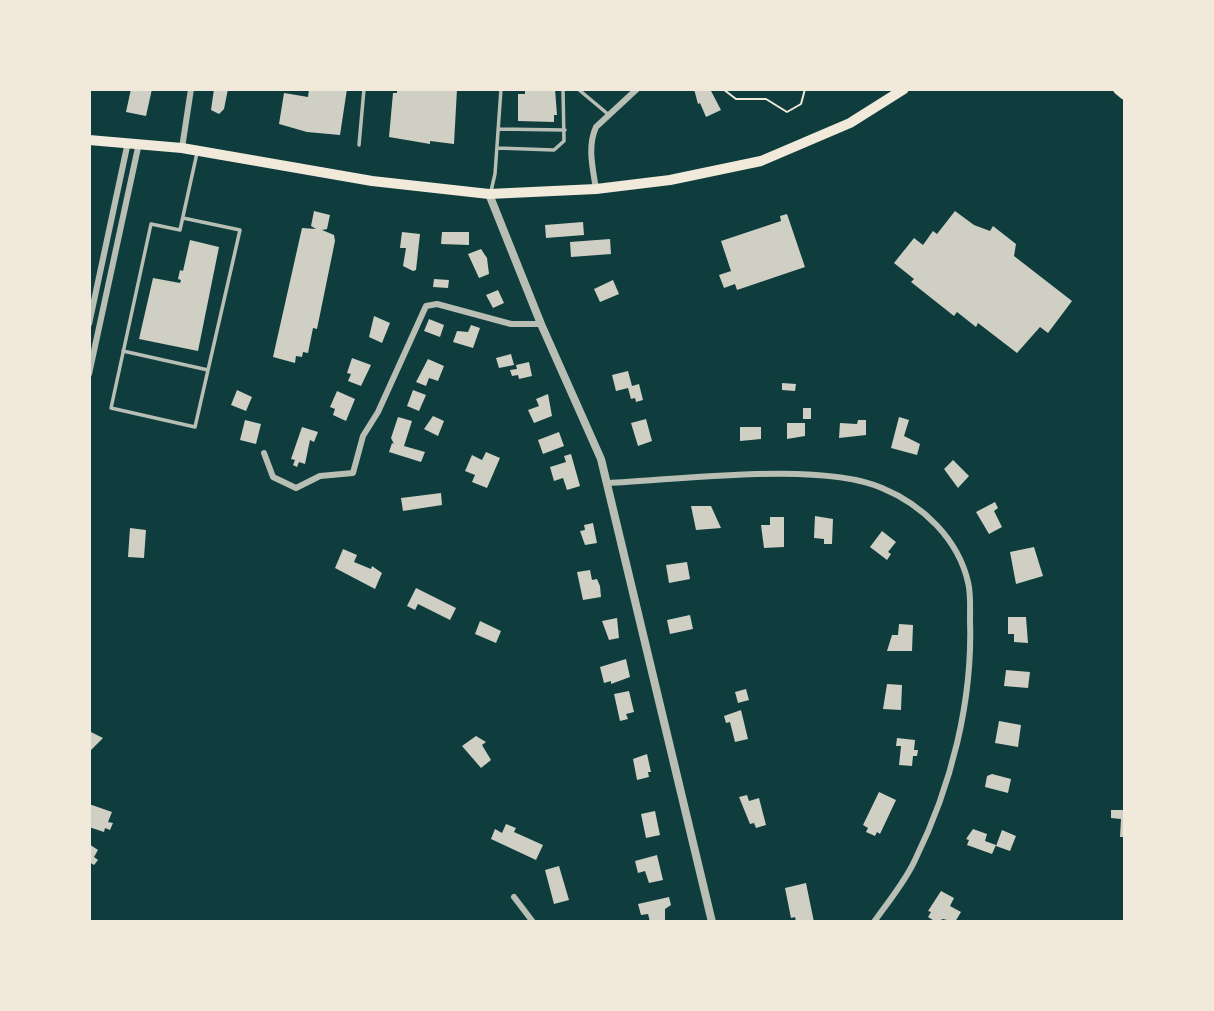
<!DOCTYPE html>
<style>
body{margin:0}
#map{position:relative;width:1214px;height:1011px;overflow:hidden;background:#0f3d3e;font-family:"Work Sans",sans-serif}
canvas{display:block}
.frame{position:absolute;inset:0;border:91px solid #f1e9da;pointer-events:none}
</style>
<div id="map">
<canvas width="1214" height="1011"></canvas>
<div class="frame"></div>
</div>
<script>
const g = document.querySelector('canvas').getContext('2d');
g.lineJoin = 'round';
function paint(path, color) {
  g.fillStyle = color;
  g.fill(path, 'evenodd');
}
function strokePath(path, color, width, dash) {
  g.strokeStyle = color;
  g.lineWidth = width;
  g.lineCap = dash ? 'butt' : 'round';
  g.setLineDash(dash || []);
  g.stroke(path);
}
paint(new Path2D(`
 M131 89H152L146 116 126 112Z
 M214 89H228L224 109 219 114 211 110Z
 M309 89H347L340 135 307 132 279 124 284 93 308 97Z
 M397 89H457L454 144 430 141V144L389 137 393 93H397Z
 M525 89H555L557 115H554V122L518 121V94H525Z
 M694 89H710L721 110 706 117 700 103 698 104Z
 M314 211 330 215 327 229 322 230 334 235 335 241 317 329 313 328 308 353 303 352 302 357 296 356 295 363 273 357 302 228 316 229 311 226Z
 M955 211 974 225 990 231 993 226 1016 244 1014 256 1072 301 1048 333 1040 327 1017 353 978 323 976 327 957 312 954 316 911 282 914 279 894 263 914 238 923 245 933 231 937 234Z
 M787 214 805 267 737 290 735 284 724 288 719 275 731 271 721 241 781 221 780 216Z
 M583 222 584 235 546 238 545 225Z
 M402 232 420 234 416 270 413 271 403 266 406 248H400Z
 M442 232H469V245L441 244Z
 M610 239 611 254 571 257 570 242Z
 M190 240 219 247 198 351 139 339 153 278 180 283 181 280 178 279 180 270 183 271Z
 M481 249 487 258 489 274 479 278 468 254Z
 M434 279 449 280 448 288 433 287Z
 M613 280 619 294 600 302 594 289Z
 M498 290 504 303 493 308 486 295Z
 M374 316 390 323 382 343 369 337Z
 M429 319 444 325 440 337 424 331Z
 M471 325 480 328 473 348 453 342 457 331 468 332Z
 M511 354 514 365 499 368 496 358Z
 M352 358 371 365 361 386 348 381 351 374 347 373Z
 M428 359 444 366 438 381 429 378 426 386 416 382Z
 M529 362 532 376 519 379 518 375 512 376 510 370 517 369 516 365Z
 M628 371 632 386 639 384 643 400 636 402 635 398 631 399 628 388 616 391 612 375Z
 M782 383 796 384 795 391 782 390Z
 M237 390 252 397 246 411 231 405Z
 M413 390 426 395 419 411 407 406Z
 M337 391 355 399 346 421 333 415 335 409 330 407Z
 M548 394 552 416 534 423 528 410 539 406 536 399Z
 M803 408H811V419H803Z
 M433 416 444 421 438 436 424 429Z
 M398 417 412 421 404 446 425 452 421 462 389 452 392 443 394 444 391 438Z
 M899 417 909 420 904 436 920 444 917 455 891 448Z
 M646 419 652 441 638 446 631 423Z
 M245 420 261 424 256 444 240 440Z
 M858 420H866V435L839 438 840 423 857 424Z
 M787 423H805V436L787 439Z
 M302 427 318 432 314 442 310 440 305 464 299 462 297 467 293 465 295 460 291 459Z
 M740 427H761V439L740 441Z
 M559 432 564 446 543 454 538 440Z
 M486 452 500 458 487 488 472 482 475 475 465 471 472 455 482 460Z
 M571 454 580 486 567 490 563 478 554 481 550 467 566 462 564 456Z
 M953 460 969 476 958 488 944 469Z
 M441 493 442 505 403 511 401 498Z
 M995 502 998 508 994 511 1002 527 989 534 976 512Z
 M691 506H711L721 528 696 530Z
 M815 516 833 519 832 544H824V539L814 538Z
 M770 517H784V547L764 548 761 525H770Z
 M593 523 597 543 585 545 580 531 585 530 584 525Z
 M130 528 146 530 144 558 128 557Z
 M882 531 896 542 888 552 891 554 887 560 870 547Z
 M1034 547 1043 576 1016 584 1010 552Z
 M343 549 357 555 354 562 371 569 372 566 382 573 375 589 335 568Z
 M687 562 690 579 669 583 666 565Z
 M590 570 592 580 597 579 600 586 601 597 583 600 577 572Z
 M416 588 456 608 450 620 418 604 415 610 407 606Z
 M690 615 693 629 670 634 667 620Z
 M1008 617H1026L1028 643 1014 642V634H1008Z
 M617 618 619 638 609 640 602 621Z
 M480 621 501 631 496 643 475 634Z
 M899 624 913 625 912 651H887L892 635H898Z
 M626 659 630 677 611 684V681L604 683 600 667Z
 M1006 670 1030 672 1028 688 1004 686Z
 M887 684 902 685 901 710 883 709Z
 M746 689 749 700 738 703 735 692Z
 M629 691 634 712 626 714 628 719 620 721 614 694Z
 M741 710 748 739 735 742 730 722 726 723 724 716Z
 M999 721 1021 725 1018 747 995 743Z
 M89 731 103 738 89 752Z
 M476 736 486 742 482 745 491 760 481 768 462 746Z
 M897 738 915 740 914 750H918L917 756H913L912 766 899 765 901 746H896Z
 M647 754 651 772H648L649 777 637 780 633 759Z
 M992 774 1011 779 1008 793 985 787 987 776Z
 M879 792 896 800 880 834 877 832 875 836 866 832 868 828 863 825Z
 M747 795 749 801 759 798 766 825 756 828 754 823 750 824 739 797Z
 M89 804 112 812 108 822 113 823 110 830 105 828 104 832 89 827Z
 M1111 810H1125V837H1120L1121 819 1111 818Z
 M655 811 660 835 646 838 641 814Z
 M506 824 516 828 514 832 543 845 536 860 491 839 495 829 502 833Z
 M973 829 987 834 985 841 996 845 992 854 967 845 969 840 966 839Z
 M1002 830 1016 836 1010 851 996 846Z
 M89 844 98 850 94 857 98 860 94 865 89 862Z
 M657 855 663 880 649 883 645 871 638 873 635 861Z
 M559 866 569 900 554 904 545 870Z
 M806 883 814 922H796L795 917 791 918 785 888Z
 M941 891 954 898 950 906 961 912 955 922 943 919 936 922 928 917 931 912 928 911Z
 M669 897 671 905 665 909V922H650L648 914 641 915 638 904Z`), '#cfcfc3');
strokePath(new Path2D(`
 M723 89 736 99H766L787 112 801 104 805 89`), '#f1e9da', 2);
strokePath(new Path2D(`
 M578 89 609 115
 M498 129 565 130
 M359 145 364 89
 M497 148 554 150 564 141 563 89
 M491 191 495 174 501 89
 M183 218 240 230 195 427 111 408 151 224 180 230 197 153
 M123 351 208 370`), '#b8beb3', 3.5);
strokePath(new Path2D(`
 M182 148 191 89
 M596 189C593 169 587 147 596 127L637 89
 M89 324 128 142
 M89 374 139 143
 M264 453 273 477 296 488 320 476 353 473 363 436 378 412 426 306 437 304 511 324H541
 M608 483C678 480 820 461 882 488 923 505 958 539 968 582 971 594 970 608 970 619 973 701 951 787 915 860 905 882 888 902 874 922
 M514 897 533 922`), '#b8beb3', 6);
strokePath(new Path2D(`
 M489 194 541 324 601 459 712 922`), '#b8beb3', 8);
strokePath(new Path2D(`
 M89 140 182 148 372 181 489 194 596 189 670 180 761 161 850 123 904 89`), '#f1e9da', 10);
strokePath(new Path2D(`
 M1119 89 1125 94`), '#f1e9da', 12);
</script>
